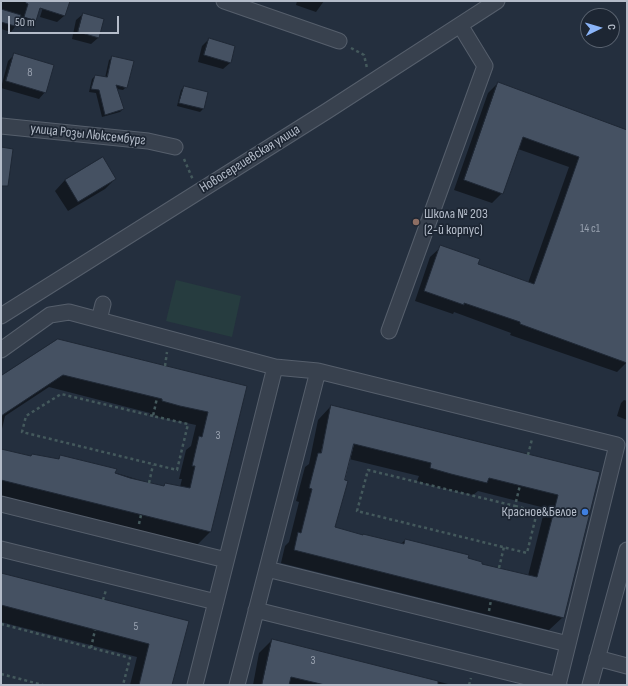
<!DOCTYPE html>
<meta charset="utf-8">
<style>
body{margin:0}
#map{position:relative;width:628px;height:686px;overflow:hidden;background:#242f3e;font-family:"Sofia Sans Condensed",sans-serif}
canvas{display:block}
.frame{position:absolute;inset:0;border:2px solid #b4bcc9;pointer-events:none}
.north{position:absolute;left:580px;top:8px;width:40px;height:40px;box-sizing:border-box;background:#1d2633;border:1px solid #59626f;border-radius:50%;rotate:85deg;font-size:11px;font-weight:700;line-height:16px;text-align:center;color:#b4bcc9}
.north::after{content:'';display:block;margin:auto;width:14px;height:18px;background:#8ab4f8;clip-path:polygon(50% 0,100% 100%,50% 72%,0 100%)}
.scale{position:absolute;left:8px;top:16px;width:111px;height:18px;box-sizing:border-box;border:2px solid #b4bcc9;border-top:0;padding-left:5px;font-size:12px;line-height:14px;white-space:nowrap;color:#b4bcc9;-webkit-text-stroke:3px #1d2633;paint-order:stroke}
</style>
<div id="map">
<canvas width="628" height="686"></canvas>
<div class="frame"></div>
<div class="north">С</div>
<div class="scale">50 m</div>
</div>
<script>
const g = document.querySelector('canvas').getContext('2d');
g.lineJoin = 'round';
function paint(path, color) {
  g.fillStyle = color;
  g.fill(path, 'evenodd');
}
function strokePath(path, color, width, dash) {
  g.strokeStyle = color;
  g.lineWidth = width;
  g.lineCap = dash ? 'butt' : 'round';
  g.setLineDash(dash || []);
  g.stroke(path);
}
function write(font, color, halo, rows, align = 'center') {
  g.font = font + ' "Sofia Sans Condensed",sans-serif';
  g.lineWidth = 3.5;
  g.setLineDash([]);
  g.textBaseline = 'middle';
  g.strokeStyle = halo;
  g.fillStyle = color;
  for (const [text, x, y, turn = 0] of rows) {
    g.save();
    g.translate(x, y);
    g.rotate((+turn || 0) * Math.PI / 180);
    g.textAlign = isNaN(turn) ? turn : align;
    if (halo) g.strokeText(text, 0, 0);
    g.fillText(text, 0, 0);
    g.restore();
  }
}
paint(new Path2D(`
 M176 280 241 296 232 337 166 321Z`), '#263c3f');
paint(new Path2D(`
 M1 1H22L39 6 35 20 29 26 18 23 11 32 1 29Z
 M45 1H69L64 16 57 22 40 17Z
 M297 1H324L316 12 296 5Z
 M83 14 98 38 91 44 72 39 76 20Z
 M209 39 230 63 223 69 198 62 202 46Z
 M15 54 45 92 39 99 1 88 8 61Z
 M113 57 126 87 123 90 117 89 123 109 120 112 102 117 96 93 89 92 92 79 95 76 105 78 109 60Z
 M498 83 627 130V362L617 372 510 335 511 333 454 312 453 314 415 301 430 257 441 247 477 264 528 283 569 167 518 149 502 193 492 203 454 190 488 93Z
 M184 87 207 93 203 109 200 112 177 106 181 90Z
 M115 179 105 189 68 211 55 191 65 180Z
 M58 340 246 387 210 532 197 545 1 496V450L30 457 57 460 61 456 162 487 166 484 180 487 182 479H179L186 450 191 446 196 425 149 415 150 413 49 387 5 416 1 433V377Z
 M624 400 627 401V420L617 416 621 403Z
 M331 406 598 473 563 617 549 630 281 563 285 546 289 542 299 502 296 501 305 467 309 464 318 420ZM349 459 419 476 417 481 437 487 473 495 478 491 545 508 528 576 481 564 405 540 401 544 362 536 334 528Z
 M1 574 187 622 171 685H130L137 657 1 622Z
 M272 640 452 685H253L259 653Z`), '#0007');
const building = new Path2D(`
 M26 1H70L65 16 40 8 36 21 24 17 28 4 26 3Z
 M1 9 21 15 18 27 1 22Z
 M83 13 104 19 99 38 78 32Z
 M209 38 235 46 231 63 204 55Z
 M14 53 54 65 46 93 6 81Z
 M112 56 134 61 127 88 116 85 124 109 105 115 99 90 91 89 95 75 107 77Z
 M498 82 627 130V363L520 324V322L464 303V305L424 291 440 245 480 259 478 264 534 284 559 214 579 157 545 145 523 137 503 194 464 180Z
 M184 86 208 92 204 109 179 103Z
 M1 147 13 149 8 186H1Z
 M103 157 116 179 78 202 65 180Z
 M58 339 247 386 211 532 1 480V449L31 456 32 454 59 459 60 455 117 469 115 473 130 478 164 486 165 483 190 488 195 466H192L199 436 202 437 208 412 180 406 162 401V399L63 375 1 416V376Z
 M331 405 600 472 564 618 294 550 298 532 301 533 312 489 309 488 318 453H321ZM354 444 431 463 430 468 451 474 487 483 489 478 558 495 537 577 482 564V562L468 558 469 555 405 539 404 544 363 534V535L335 527 348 481 345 480Z
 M1 573 189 621 172 685H139L149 644 1 605Z
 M272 639 438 681V685H325L291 677 289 685H262Z`);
paint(building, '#455162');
strokePath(building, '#1f2835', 1);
const minor = new Path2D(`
 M224 1 339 41
 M1 126 148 141 175 147
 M1 316 327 111 497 1
 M99 320 103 304
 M389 331 485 66 460 25
 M1 350 50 315 69 312 275 367 318 371 237 685
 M318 371 617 445 558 685
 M1 504 226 560
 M1 549 216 602
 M267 569 568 644
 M256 610 559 685
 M597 658 627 666
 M195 685 275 367
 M590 685 627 550`);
strokePath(minor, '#565f6c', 17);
strokePath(new Path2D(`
 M351 48 364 55 367 68
 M184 159 193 180
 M165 366 167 352
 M153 416 61 394 26 416 22 432 177 470 188 424 153 416 157 398
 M528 455 532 439
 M149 483 153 465
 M515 506 537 512 527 553 357 511 368 470 515 506 520 485
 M139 524 141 515
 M499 568 504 547
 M103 600 106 590
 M489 611 491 600
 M1 624 130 658 123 685
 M91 648 95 630
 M1 674 43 685
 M469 685 471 678`), '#44595c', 2.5, [3, 3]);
strokePath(minor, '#38414e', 15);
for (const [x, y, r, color] of [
 [416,222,4,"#8d6e63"],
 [585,512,4,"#3f7fe0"]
]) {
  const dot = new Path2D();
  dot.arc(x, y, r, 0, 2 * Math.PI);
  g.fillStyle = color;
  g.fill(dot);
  strokePath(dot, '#1d2633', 1.5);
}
write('12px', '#98a1af', null, [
 ["8",30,73],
 ["14 с1",590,229],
 ["3",218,436],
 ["5",136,627],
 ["3",313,661]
]);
write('14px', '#b4bcc9', '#1d2633', [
 ["улица Розы Люксембург",88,135,6],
 ["Новосергиевская улица",250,159,-32]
]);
write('14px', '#b4bcc9', '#1d2633', [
 ["Школа № 203",424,214],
 ["(2-й корпус)",424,230],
 ["Красное&Белое",577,512,"right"]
], 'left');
</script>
